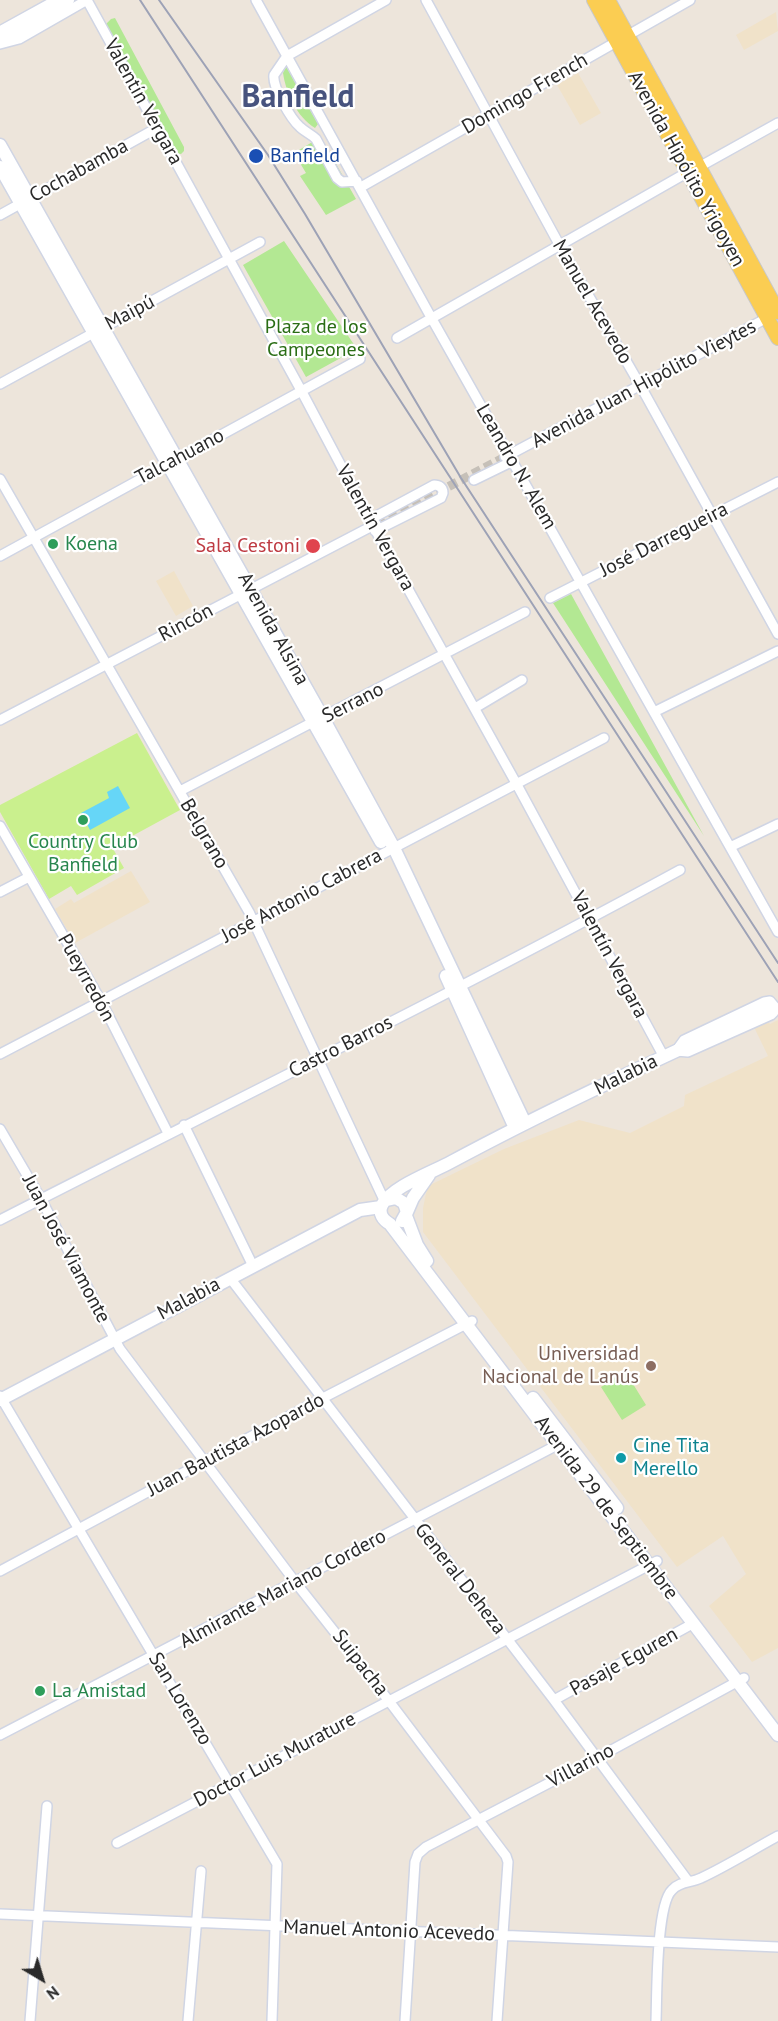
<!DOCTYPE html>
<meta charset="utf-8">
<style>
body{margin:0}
#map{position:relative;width:778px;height:2021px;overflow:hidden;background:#ede5db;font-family:"PT Sans",sans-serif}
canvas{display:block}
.north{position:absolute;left:12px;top:1949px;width:60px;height:60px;-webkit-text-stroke:4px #fff;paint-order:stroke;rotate:142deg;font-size:16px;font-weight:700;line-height:24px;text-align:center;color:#2a2a2a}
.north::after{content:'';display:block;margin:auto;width:21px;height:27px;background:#2a2a2a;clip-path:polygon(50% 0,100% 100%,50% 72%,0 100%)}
</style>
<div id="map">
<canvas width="778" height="2021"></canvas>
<div class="north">N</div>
</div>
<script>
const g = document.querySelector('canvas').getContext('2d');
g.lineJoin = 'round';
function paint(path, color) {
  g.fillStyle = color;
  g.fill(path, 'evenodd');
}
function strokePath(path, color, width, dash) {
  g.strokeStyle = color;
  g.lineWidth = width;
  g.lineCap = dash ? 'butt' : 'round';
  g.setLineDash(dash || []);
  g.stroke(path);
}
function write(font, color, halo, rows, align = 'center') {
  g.font = font + ' "PT Sans",sans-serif';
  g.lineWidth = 4.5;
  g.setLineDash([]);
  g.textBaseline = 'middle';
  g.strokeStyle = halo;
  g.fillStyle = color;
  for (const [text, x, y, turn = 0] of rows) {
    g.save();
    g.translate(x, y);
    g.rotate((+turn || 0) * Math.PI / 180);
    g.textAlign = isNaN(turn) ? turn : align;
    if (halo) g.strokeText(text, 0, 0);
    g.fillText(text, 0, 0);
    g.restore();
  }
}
paint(new Path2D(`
 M776 12 778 31 744 50 736 35Z
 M578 73 601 113 580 125 557 85Z
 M174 571 193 606 176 616 156 581Z
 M131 871 150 902 75 943 55 909 71 899 74 903Z
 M765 1019 770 1024 778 1020V1648L752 1662 709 1606 746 1574 723 1536 677 1567 423 1232V1208L427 1189 430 1185 504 1149 579 1120 630 1133 684 1106 685 1095 768 1056 753 1025Z`), '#f0e2c9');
paint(new Path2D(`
 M115 18 184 147V151L181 154 175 153 106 24 111 19Z
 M286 66 318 124 315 128C297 117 286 93 283 73Z
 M314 141 327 148 356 199 326 215 300 176 306 173 294 153Z
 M284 241 357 349 306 377 243 265Z
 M571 594 704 836 553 603Z
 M625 1371 646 1405 622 1420 601 1387Z`), '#b3e893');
paint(new Path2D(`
 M137 733 180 810 112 847 124 868 77 895 71 886 49 899 0 812V805Z`), '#caf08e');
paint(new Path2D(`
 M118 786 130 808 90 830 81 813 109 798 107 792Z`), '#66d6f7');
strokePath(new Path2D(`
 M377 524 505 457`), '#c6c0b8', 9, [9, 4.5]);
const street = new Path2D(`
 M87 0 302 392 373 526 516 783 664 1057
 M256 0 432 319 778 932
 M426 0 560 246 640 385 778 634
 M0 31 56 0
 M0 44 19 39 87 0
 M699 167 778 123
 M357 181 342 182 337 178 316 139C311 134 305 132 300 127 291 119 272 87 274 75L287 56 386 0
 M361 187 690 0
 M0 215 157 128
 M397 338 688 172
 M0 384 260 242
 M505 457 767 318
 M0 479 249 912 385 1202
 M474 480 513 461
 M369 520 434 485C439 485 443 487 443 493L441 498 375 531
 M0 556 360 359
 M550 598 778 482
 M475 708 522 680
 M654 712 778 651
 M0 720 376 524
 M180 791 525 612
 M0 826 101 1001 168 1133
 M730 847 778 824
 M0 892 29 877
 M770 1001 775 1007 774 1012 771 1015 688 1052 676 1051 684 1040 764 1002Z
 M0 1054 604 738
 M184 1125 253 1266
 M0 1129 41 1199 120 1349 296 1583 389 1701 506 1856 508 1862 497 2021
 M0 1220C227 1104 456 992 680 870
 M230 1278 554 1700 688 1881
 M0 1396 277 1864 272 2021
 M0 1571 321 1399 472 1321
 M554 1700 694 1623
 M0 1735 563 1442
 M117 1843 657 1561
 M0 1914 778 1947
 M30 2021 47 1806
 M188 2021 201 1871
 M405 2021 415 1862 418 1854 426 1847 597 1758 744 1678
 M656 2021C657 1996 656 1905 672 1890 680 1881 691 1883 701 1878 727 1866 752 1850 778 1836`);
const secondary = new Path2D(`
 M0 39 68 0
 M0 145 323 718 394 848 525 1123
 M0 167 381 842
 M446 976 515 1128
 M771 1007C663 1057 555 1106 451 1162 433 1172 391 1187 382 1205 378 1213 383 1220 390 1224L778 1735
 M387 1200 396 1198 404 1203 407 1212 402 1221
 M407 1212 413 1198 429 1175
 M406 1216 417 1245 427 1261
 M533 1398 617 1508
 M0 1400 360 1210 381 1207`);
const primary = new Path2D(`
 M594 0 778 338
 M608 0 778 312`);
strokePath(street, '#d0d5e4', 12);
strokePath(secondary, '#d0d5e4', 15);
strokePath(primary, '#c8c8c8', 16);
strokePath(street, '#fff', 9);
strokePath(secondary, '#fff', 12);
strokePath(primary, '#fbcd52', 14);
strokePath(new Path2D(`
 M140 0 778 982
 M159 0 268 155 305 214 461 478 778 963`), '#9da2b6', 2);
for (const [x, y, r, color] of [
 [256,156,8,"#1a4fb4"],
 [53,544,6,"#2e9e5b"],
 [313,546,8,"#e0444e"],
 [83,820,6,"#2e9e5b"],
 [651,1366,6,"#8d6e63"],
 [621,1458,6,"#0f9aa8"],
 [40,1691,6,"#2e9e5b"]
]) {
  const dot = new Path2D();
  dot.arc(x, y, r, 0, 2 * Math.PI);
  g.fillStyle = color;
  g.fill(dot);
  strokePath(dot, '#fff', 2);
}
write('20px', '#2a2a2a', '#fff', [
 ["Domingo French",525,94,-30],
 ["Valentín Vergara",143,102,61],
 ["Avenida Hipólito Yrigoyen",686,169,61],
 ["Cochabamba",79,171,-29],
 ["Manuel Acevedo",592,302,60],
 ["Maipú",130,313,-28],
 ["Avenida Juan Hipólito Vieytes",644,384,-28],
 ["Talcahuano",180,457,-28],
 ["Leandro N. Alem",516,467,60],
 ["Valentín Vergara",375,528,61],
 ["José Darregueira",664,540,-27],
 ["Rincón",186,623,-28],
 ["Avenida Alsina",273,629,61],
 ["Serrano",353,703,-27],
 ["Belgrano",204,834,60],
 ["José Antonio Cabrera",302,896,-28],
 ["Valentín Vergara",609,955,62],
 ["Pueyrredón",86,978,61],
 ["Castro Barros",341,1047,-27],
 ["Malabia",626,1075,-26],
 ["Juan José Viamonte",66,1249,62],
 ["Malabia",189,1299,-28],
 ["Juan Bautista Azopardo",236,1445,-28],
 ["Avenida 29 de Septiembre",606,1508,53],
 ["General Deheza",460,1579,52],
 ["Almirante Mariano Cordero",283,1589,-28],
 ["Pasaje Eguren",624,1662,-29],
 ["Suipacha",360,1663,52],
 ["San Lorenzo",180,1699,59],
 ["Doctor Luis Murature",275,1760,-28],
 ["Villarino",581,1766,-28],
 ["Manuel Antonio Acevedo",389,1931,2]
]);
write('20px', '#164399', '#fff', [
 ["Banfield",270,156]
], 'left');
write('20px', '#2a6d15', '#fff', [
 ["Plaza de los",316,327],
 ["Campeones",316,350]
]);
write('20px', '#27864d', '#fff', [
 ["Koena",65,544],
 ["Country Club",83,842,"center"],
 ["Banfield",83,865,"center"],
 ["La Amistad",52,1691]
], 'left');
write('20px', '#be3a42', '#fff', [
 ["Sala Cestoni",300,546]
], 'right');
write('20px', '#785e54', '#fff', [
 ["Universidad",639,1354],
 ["Nacional de Lanús",639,1377]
], 'right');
write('20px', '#0d838f', '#fff', [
 ["Cine Tita",633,1446],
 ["Merello",633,1469]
], 'left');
write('bold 32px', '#47537e', '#fff', [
 ["Banfield",298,98]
]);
</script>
